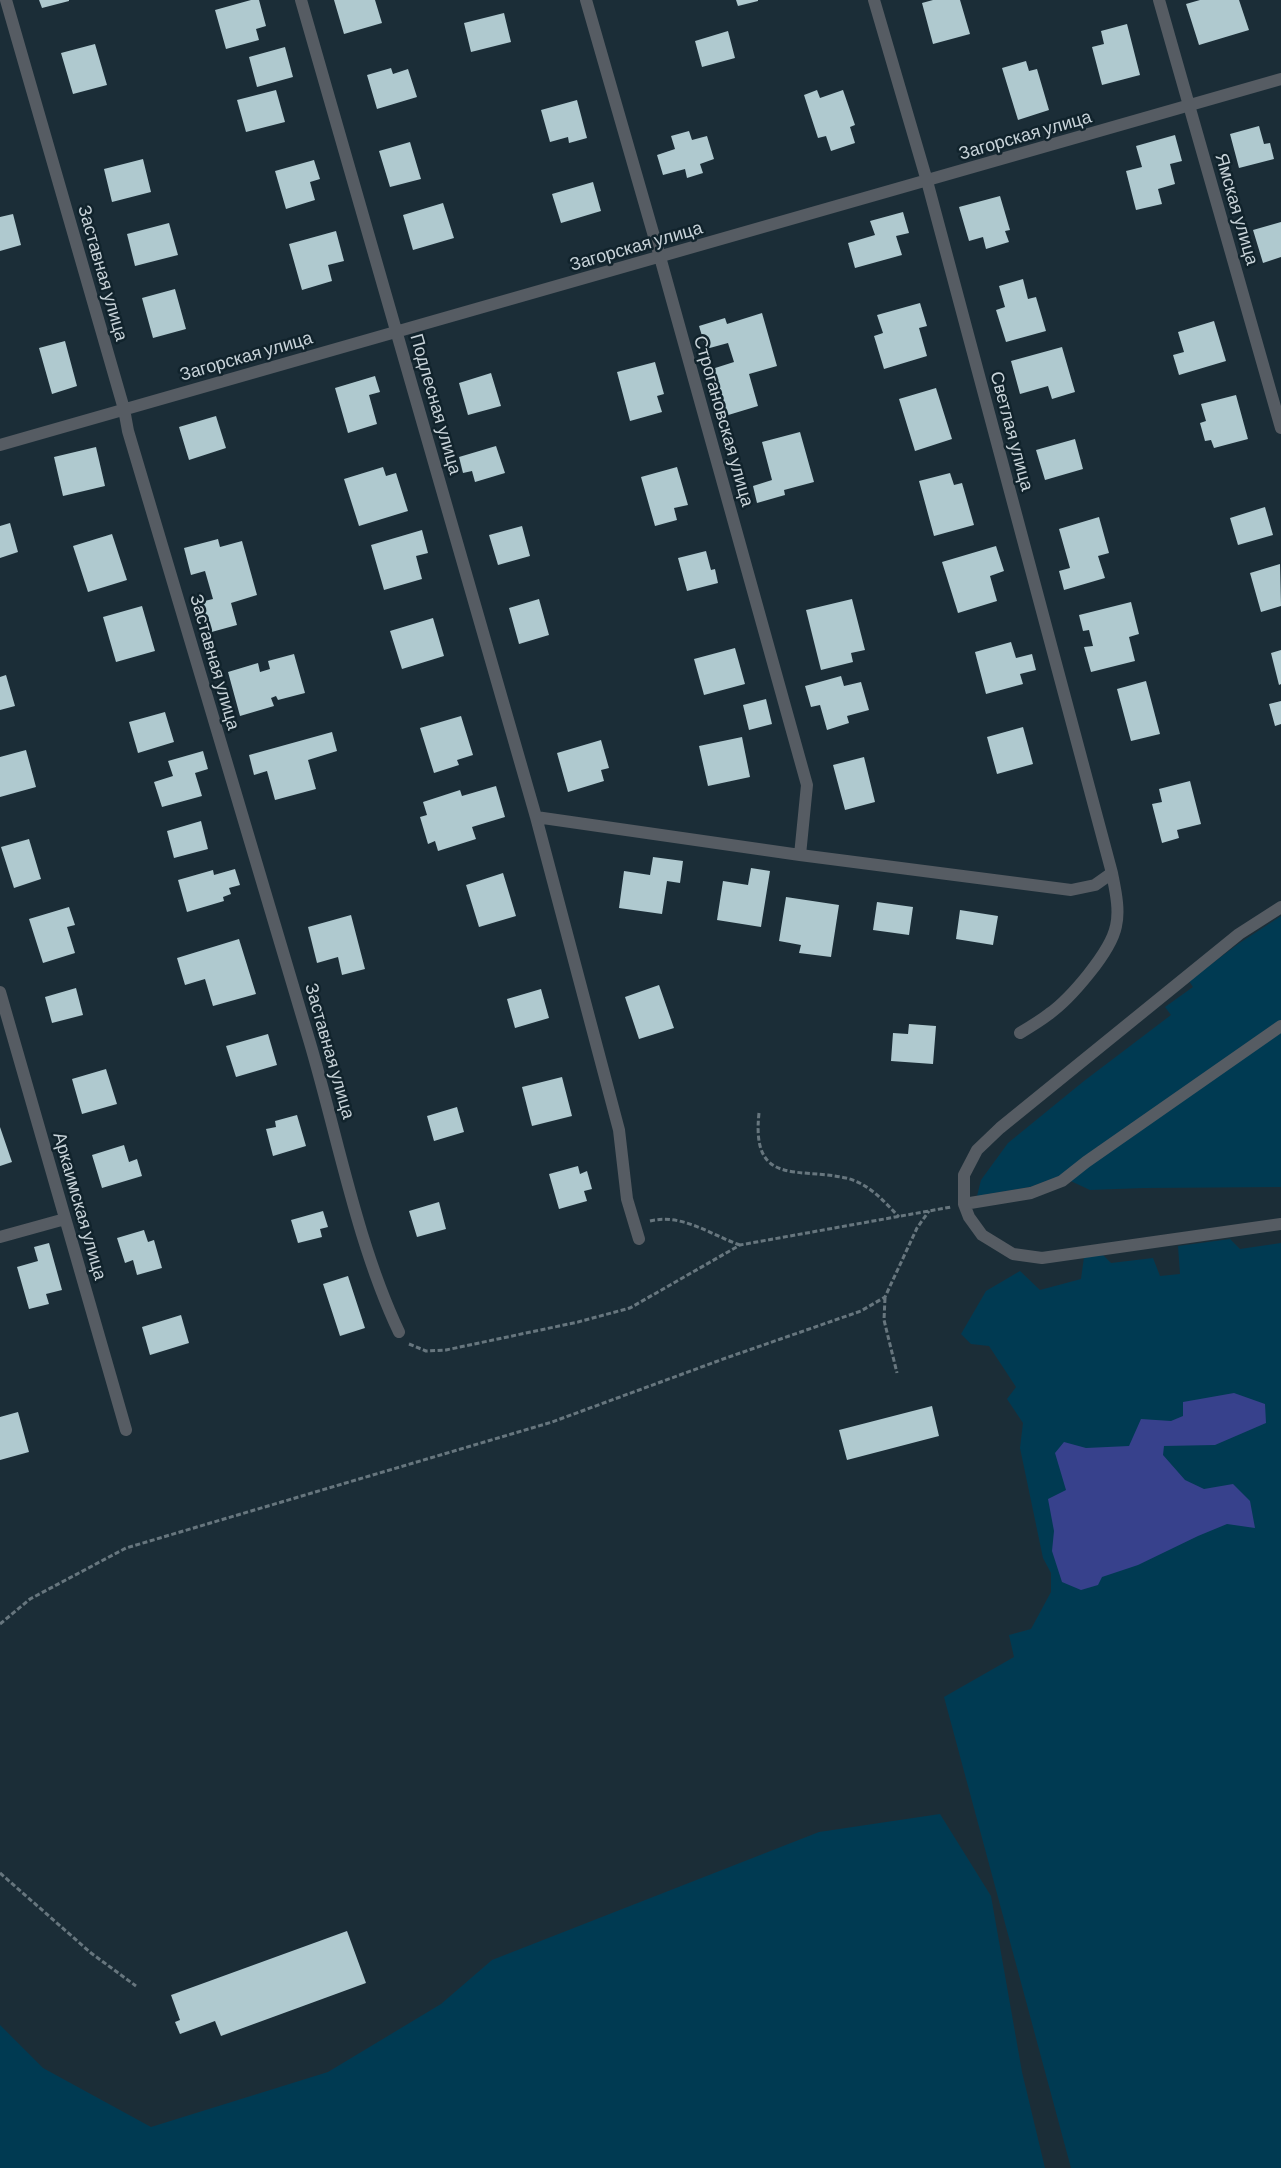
<!DOCTYPE html>
<meta charset="utf-8">
<style>
body{margin:0}
canvas{display:block;background:#1b2d37}
</style>
<canvas width="1281" height="2168"></canvas>
<script>
const g = document.querySelector('canvas').getContext('2d');
g.lineJoin = 'round';
function paint(path, color) {
  g.fillStyle = color;
  g.fill(path, 'evenodd');
}
function strokePath(path, color, width, dash) {
  g.strokeStyle = color;
  g.lineWidth = width;
  g.lineCap = dash ? 'butt' : 'round';
  g.setLineDash(dash || []);
  g.stroke(path);
}
function write(font, color, halo, rows, align = 'center') {
  g.font = font + ' Barlow,sans-serif';
  g.lineWidth = 5;
  g.setLineDash([]);
  g.textBaseline = 'middle';
  g.strokeStyle = halo;
  g.fillStyle = color;
  for (const [text, x, y, turn = 0] of rows) {
    g.save();
    g.translate(x, y);
    g.rotate((+turn || 0) * Math.PI / 180);
    g.textAlign = isNaN(turn) ? turn : align;
    if (halo) g.strokeText(text, 0, 0);
    g.fillText(text, 0, 0);
    g.restore();
  }
}
paint(new Path2D(`
 M1281 916V1187L1143 1188 1090 1190 1060 1176 1030 1187 977 1196 981 1180 1008 1143 1084 1081 1171 1015 1165 1007 1193 987 1189 981 1238 944Z
 M1230 1239 1240 1249 1281 1243V2168H1071L944 1697 1014 1657 1009 1635 1031 1629 1051 1592V1573L1043 1558 1020 1448 1023 1423 1007 1399 1016 1387 989 1346 971 1344 961 1334 986 1291 1020 1271 1040 1290 1081 1279 1084 1257 1103 1255 1111 1263 1153 1258 1160 1276 1180 1274 1178 1246Z
 M940 1814 991 1896 1022 2072 1045 2168H0V2025L43 2068 151 2127 328 2072 441 2004 492 1960 819 1832Z`), '#003a52');
paint(new Path2D(`
 M1234 1393 1265 1404 1266 1423 1215 1445 1164 1446 1163 1455 1185 1480 1204 1489 1233 1484 1250 1501 1255 1528 1227 1524 1198 1536 1138 1565 1102 1577 1098 1585 1081 1590 1062 1582 1052 1551 1054 1531 1048 1499 1066 1490 1055 1453 1064 1442 1086 1448 1129 1446 1141 1419 1171 1421 1183 1416V1402Z`), '#37418c');
paint(new Path2D(`
 M39 0H69V1L42 8Z
 M251 0H259L266 26 256 29 259 40 226 49 215 10Z
 M334 0H375L382 23 344 34Z
 M736 0H758V1L738 6Z
 M933 0H960L970 34 933 44 922 3Z
 M1200 0H1239L1249 30 1199 45 1186 4Z
 M504 13 511 42 471 52 464 23Z
 M1127 24 1140 75 1102 85 1092 47 1104 44 1101 31Z
 M728 31 735 58 702 67 695 41Z
 M95 44 107 85 73 94 61 53Z
 M285 47 293 77 257 87 249 57Z
 M1026 61 1029 71 1037 69 1049 110 1018 120 1002 68Z
 M391 68 393 74 408 69 417 97 377 109 367 75Z
 M276 90 285 122 246 132 237 100Z
 M817 90 820 98 843 90 855 125 850 127 855 143 831 151 826 136 818 138 804 95Z
 M577 100 587 138 569 143 568 137 550 142 541 110Z
 M1259 126 1264 144 1270 143 1274 159 1239 168 1230 134Z
 M689 131 692 140 707 136 714 159 700 164 703 173 687 178 685 169 663 175 657 155 675 149 671 136Z
 M1175 135 1182 161 1170 164 1175 184 1158 189 1162 204 1136 210 1126 171 1142 167 1136 146Z
 M410 142 421 179 390 187 379 151Z
 M143 159 151 192 112 202 104 169Z
 M314 160 320 179 310 182 315 200 286 209 275 171Z
 M593 182 601 211 561 223 552 194Z
 M1000 196 1010 230 1005 231 1009 242 986 249 983 237 969 241 959 207Z
 M443 203 454 238 413 250 403 215Z
 M903 212 909 233 896 236 902 255 855 268 848 243 875 235 870 221Z
 M13 214 21 245 0 251V217Z
 M1281 222V257L1263 263 1253 230Z
 M169 223 178 255 135 266 127 234Z
 M336 231 344 261 328 265 332 281 302 290 289 244Z
 M1023 279 1028 299 1036 297 1046 331 1006 342 996 310 1005 307 999 286Z
 M175 289 186 329 153 338 142 298Z
 M920 303 927 326 919 328 927 356 884 369 874 336 883 333 877 315Z
 M762 313 777 366 749 374 758 406 725 416 712 369 734 362 728 343 706 349 699 326 725 318 727 324Z
 M1214 321 1226 361 1179 375 1173 355 1184 352 1178 332Z
 M65 341 77 386 52 394 39 348Z
 M1062 347 1075 392 1052 399 1048 386 1020 394 1011 361Z
 M655 362 664 394 657 396 662 412 630 421 617 372Z
 M491 373 501 406 468 415 459 383Z
 M375 376 380 392 369 395 377 424 348 433 335 388Z
 M936 388 952 439 915 451 899 399Z
 M1236 395 1248 439 1214 448 1211 440 1205 441 1200 423 1206 421 1201 404Z
 M216 416 226 448 189 460 179 427Z
 M800 432 814 482 784 490 785 495 757 503 753 486 772 480 762 442Z
 M1075 439 1083 469 1045 480 1036 450Z
 M496 446 505 473 475 482 472 471 463 473 459 457Z
 M96 447 105 486 63 496 54 457Z
 M383 467 386 476 396 473 408 511 359 526 344 479Z
 M677 467 688 505 674 508 677 520 655 526 641 477Z
 M950 473 954 485 962 483 974 525 934 536 919 481Z
 M1265 507 1273 535 1238 545 1230 518Z
 M1099 517 1109 553 1098 556 1105 578 1064 590 1059 571 1070 568 1059 529Z
 M10 523 18 552 0 558V526Z
 M522 526 530 556 498 565 489 535Z
 M422 530 428 553 416 556 422 579 384 590 371 545Z
 M112 534 127 580 88 592 73 546Z
 M218 539 220 547 242 541 257 595 231 603 237 625 208 633 200 602 213 599 205 571 191 575 184 548Z
 M996 546 1004 571 990 576 997 601 958 613 942 562Z
 M706 551 711 570 715 569 718 583 687 591 678 558Z
 M1280 564 1281 606 1261 612 1250 573Z
 M539 599 549 635 519 644 509 608Z
 M852 599 865 650 851 653 853 662 821 670 806 610Z
 M1131 602 1139 634 1129 637 1135 661 1091 672 1084 647 1093 646 1089 630 1083 631 1079 615Z
 M142 606 155 651 116 662 103 617Z
 M433 618 444 656 402 669 390 631Z
 M1011 642 1016 658 1032 654 1036 670 1020 674 1023 684 986 694 975 652Z
 M735 648 745 684 704 695 694 659Z
 M1281 650V684L1279 685 1271 653Z
 M294 654 305 693 278 700 276 696 271 698 274 706 240 716 228 672 258 663 260 672 270 669 268 661Z
 M6 675 15 706 0 710V677Z
 M841 676 844 686 861 682 869 710 847 716 849 723 827 730 820 705 811 707 805 686Z
 M1146 681 1160 734 1131 741 1117 689Z
 M766 699 772 724 749 730 743 705Z
 M1281 701V724L1275 726 1269 704Z
 M165 712 174 742 138 753 129 722Z
 M461 716 473 755 457 760 459 765 434 773 420 728Z
 M1023 727 1033 764 997 774 987 737Z
 M332 732 337 751 308 760 316 789 275 800 267 771 254 775 249 755Z
 M742 737 750 777 708 786 699 746Z
 M601 740 609 768 601 770 604 781 568 792 557 753Z
 M26 750 36 787 0 797V757Z
 M203 751 208 769 195 773 202 796 162 807 154 782 173 776 168 761Z
 M864 757 875 802 845 810 833 765Z
 M1190 781 1201 824 1177 830 1179 838 1162 843 1152 804 1162 802 1159 789Z
 M496 786 505 817 472 827 476 839 438 851 435 841 428 844 420 817 427 815 423 802 460 790 462 796Z
 M201 821 208 849 174 858 167 831Z
 M29 839 41 879 14 888 1 847Z
 M653 857 683 861 680 883 667 881 662 914 619 908 624 871 650 875Z
 M751 868 770 871 761 927 717 920 723 881 748 885Z
 M235 869 240 885 229 888 231 894 223 897 224 901 187 912 178 880 213 870 214 875Z
 M503 873 516 916 479 927 466 885Z
 M786 897 839 905 831 957 799 953 801 945 779 941Z
 M877 902 913 907 909 935 873 930Z
 M69 907 75 925 67 927 75 953 43 963 29 919Z
 M960 910 998 916 993 945 956 939Z
 M351 915 365 969 342 975 338 957 317 963 308 927Z
 M239 939 256 994 213 1006 205 979 185 985 177 958Z
 M659 985 674 1028 639 1039 625 997Z
 M76 988 83 1015 52 1023 45 997Z
 M541 989 549 1018 515 1028 507 999Z
 M909 1024 936 1026 933 1064 891 1061 893 1033 908 1034Z
 M268 1034 277 1065 236 1077 226 1046Z
 M106 1069 117 1104 82 1114 72 1079Z
 M562 1077 572 1116 532 1126 522 1087Z
 M457 1107 464 1132 434 1141 427 1116Z
 M297 1115 306 1146 273 1156 266 1129 276 1127 275 1121Z
 M0 1127 12 1162 0 1166Z
 M124 1145 129 1162 137 1159 142 1176 102 1188 92 1155Z
 M578 1166 580 1174 587 1171 592 1189 584 1191 587 1201 559 1209 549 1174Z
 M439 1202 446 1229 417 1237 409 1211Z
 M323 1211 328 1227 320 1229 322 1237 298 1243 291 1220Z
 M144 1230 148 1242 154 1240 162 1268 137 1275 133 1260 125 1263 117 1238Z
 M49 1243 62 1290 46 1294 49 1304 29 1309 17 1267 38 1261 34 1247Z
 M348 1276 365 1328 340 1336 323 1284Z
 M181 1315 189 1343 150 1355 142 1327Z
 M932 1406 939 1436 847 1460 839 1430Z
 M18 1412 29 1452 0 1460V1417Z
 M347 1931 366 1983 221 2036 215 2021 180 2034 175 2022 180 2020 171 1995Z`), '#afc9cf');
strokePath(new Path2D(`
 M759 1113C751 1187 798 1167 846 1178 868 1183 884 1201 899 1217
 M650 1221C682 1213 711 1235 740 1245
 M885 1298 884 1320 897 1373
 M409 1344 426 1351 446 1350 578 1322 630 1308 740 1245 951 1207
 M0 1624 30 1599 126 1548 552 1422 726 1358 861 1311 885 1297 917 1228 929 1211
 M0 1873 91 1953 136 1986`), '#67767e', 3, [5, 2.5]);
strokePath(new Path2D(`
 M6 0 124 409 128 431C188 635 248 839 310 1043 338 1138 357 1243 399 1332
 M301 0 536 817 619 1130 627 1199 639 1239
 M586 0 660 257 807 785 800 855
 M874 0 927 181 1112 873C1115 889 1120 909 1116 926 1111 952 1070 999 1049 1014 1040 1021 1030 1027 1020 1033
 M1159 0 1281 428
 M0 445 1281 79
 M536 817 800 855 1071 890 1095 885 1112 873
 M1281 907 1239 934 1000 1128 977 1150 964 1175V1204L969 1217 982 1235 1013 1254 1042 1258 1281 1224
 M0 992 126 1430
 M964 1204 1031 1193 1062 1181 1086 1162 1281 1026
 M0 1237 65 1219`), '#565c63', 12);
write('18px', '#c8d3d9', '#11232c', [
 ["Загорская улица",1025,135,-16],
 ["Ямская улица",1237,209,74],
 ["Загорская улица",636,246,-16],
 ["Заставная улица",103,273,74],
 ["Загорская улица",246,356,-16],
 ["Подлесная улица",436,404,74],
 ["Строгановская улица",724,421,74],
 ["Светлая улица",1012,431,75],
 ["Заставная улица",215,662,74],
 ["Заставная улица",330,1051,74],
 ["Аркаимская улица",80,1206,74]
]);
</script>
